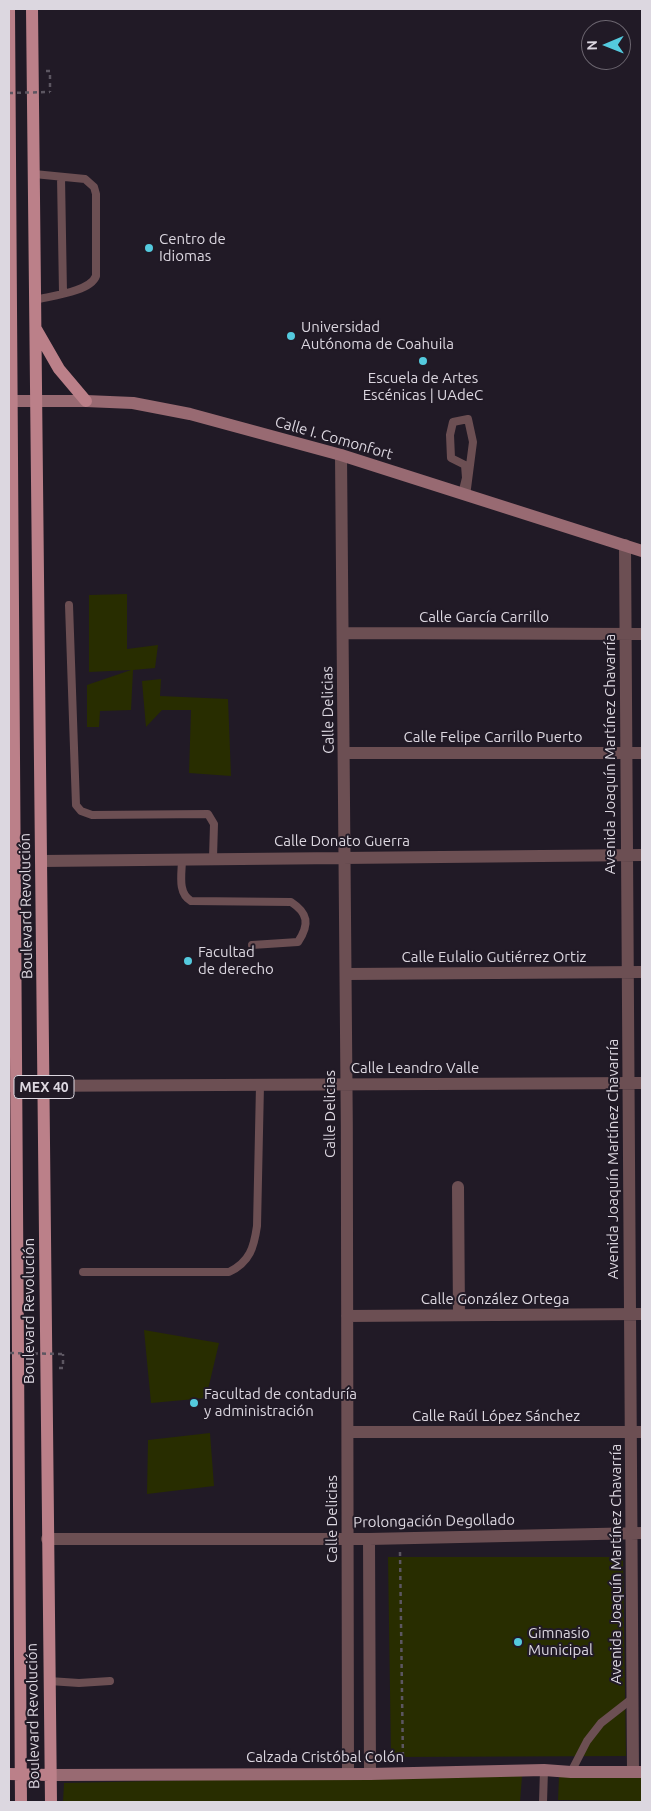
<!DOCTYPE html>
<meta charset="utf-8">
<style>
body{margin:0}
#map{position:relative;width:651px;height:1811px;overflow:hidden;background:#211a26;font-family:Ubuntu,sans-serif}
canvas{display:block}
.frame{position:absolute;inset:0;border:10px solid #dcd7e0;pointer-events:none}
.north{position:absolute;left:581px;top:20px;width:50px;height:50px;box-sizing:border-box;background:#211a26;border:1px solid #6c6670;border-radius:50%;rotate:269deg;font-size:14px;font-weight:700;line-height:20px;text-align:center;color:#dcd7e0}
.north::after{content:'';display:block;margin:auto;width:18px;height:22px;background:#54cade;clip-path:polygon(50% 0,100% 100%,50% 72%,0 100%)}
</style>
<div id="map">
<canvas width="651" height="1811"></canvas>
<div class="frame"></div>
<div class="north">N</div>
</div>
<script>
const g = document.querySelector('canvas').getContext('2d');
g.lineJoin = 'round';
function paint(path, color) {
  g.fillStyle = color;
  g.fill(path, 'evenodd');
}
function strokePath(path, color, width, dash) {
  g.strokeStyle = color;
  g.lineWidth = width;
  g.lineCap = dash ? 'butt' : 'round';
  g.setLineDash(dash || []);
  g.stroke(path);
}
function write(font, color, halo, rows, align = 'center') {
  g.font = font + ' Ubuntu,sans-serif';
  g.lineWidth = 4;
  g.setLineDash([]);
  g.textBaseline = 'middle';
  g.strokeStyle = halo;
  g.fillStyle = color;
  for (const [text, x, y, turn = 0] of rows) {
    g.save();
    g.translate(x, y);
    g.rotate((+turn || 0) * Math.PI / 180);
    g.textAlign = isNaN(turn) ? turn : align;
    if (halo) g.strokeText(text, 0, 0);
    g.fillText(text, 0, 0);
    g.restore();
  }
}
paint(new Path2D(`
 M127 594V649L158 645 155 668 133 670 131 710 100 711 99 727H87V685L131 670 89 672V595Z
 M161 679 160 696 228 699 231 776 189 773 191 710H162L146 727 142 681Z
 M144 1330 219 1343 206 1398 151 1403Z
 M210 1433 214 1486 147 1494 148 1440Z
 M388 1557H623L626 1756 391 1757Z
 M522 1776 520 1802H63L64 1783 336 1777Z
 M642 1776V1801L558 1800 559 1777Z`), '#282d00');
strokePath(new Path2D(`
 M46 71H50V92
 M59 1368H63V1354
 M400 1552 403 1762`), '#5c5661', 2.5, [4, 4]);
strokePath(new Path2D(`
 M34 174 85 179 94 187 96 194V276C90 292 50 296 35 300
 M61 177 63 293
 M462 494 466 478 465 465 451 458 450 435 453 422 468 419 473 442 466 496
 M69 605 76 805 81 811 92 815 208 814 214 824 213 858
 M182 859C182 873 177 893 191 901L291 902C308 913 310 924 298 942L252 945
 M83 1272H229C250 1262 254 1247 257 1226L260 1085
 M49 1681 79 1683 110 1681
 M571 1772 587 1741 601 1723 633 1698
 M543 1802 544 1770`), '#6c4f53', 8);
strokePath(new Path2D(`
 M341 455C346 895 349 1334 348 1774
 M625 545 633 1772
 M343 633 642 634
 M344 753H642
 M41 861 642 855
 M347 974 642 972
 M9 1086 642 1083
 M458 1187 459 1315
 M347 1316 642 1314
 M349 1432H642
 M47 1539H369L642 1533
 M369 1539 370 1774`), '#6c4f53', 12);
strokePath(new Path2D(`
 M9 401H86L133 403 190 414 341 455 642 551
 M50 1775 370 1774 544 1770 571 1772H642`), '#986a72', 12);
strokePath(new Path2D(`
 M9 9 21 1802
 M32 9 51 1802
 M36 329 59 369 86 401
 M9 1774 50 1775`), '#bb8089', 12);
strokePath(new Path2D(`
 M9 93 50 92
 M10 1353 63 1354`), '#5c5661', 2.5, [4, 4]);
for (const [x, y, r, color] of [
 [149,248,5,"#54cade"],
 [291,336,5,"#54cade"],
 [423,361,5,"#54cade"],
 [188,961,5,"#54cade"],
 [194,1403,5,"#54cade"],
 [518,1642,5,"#54cade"]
]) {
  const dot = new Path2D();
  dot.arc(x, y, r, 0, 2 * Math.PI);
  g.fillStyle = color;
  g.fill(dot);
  strokePath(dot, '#211a26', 2);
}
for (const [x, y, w] of [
 [44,1087,60]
]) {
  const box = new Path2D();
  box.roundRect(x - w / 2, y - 11.5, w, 23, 4);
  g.fillStyle = '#211a26';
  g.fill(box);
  strokePath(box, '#dcd7e0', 1);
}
write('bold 14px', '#dcd7e0', null, [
 ["MEX 40",44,1087]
]);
write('15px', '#dcd7e0', '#211a26', [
 ["Centro de",159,239],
 ["Idiomas",159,256],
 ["Universidad",301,327],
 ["Autónoma de Coahuila",301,344],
 ["Escuela de Artes",423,378,"center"],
 ["Escénicas | UAdeC",423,395,"center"],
 ["Facultad",198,952],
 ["de derecho",198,969],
 ["Facultad de contaduría",204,1394],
 ["y administración",204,1411],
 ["Gimnasio",528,1633],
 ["Municipal",528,1650]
], 'left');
write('15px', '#dcd7e0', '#211a26', [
 ["Calle I. Comonfort",334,438,16],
 ["Calle García Carrillo",484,617],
 ["Calle Delicias",328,710,-91],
 ["Calle Felipe Carrillo Puerto",493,737],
 ["Avenida Joaquín Martínez Chavarría",610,754,-90],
 ["Calle Donato Guerra",342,841],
 ["Boulevard Revolución",26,906,-91],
 ["Calle Eulalio Gutiérrez Ortiz",494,957],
 ["Calle Leandro Valle",415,1068],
 ["Calle Delicias",330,1114,-90],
 ["Avenida Joaquín Martínez Chavarría",613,1159,-90],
 ["Calle González Ortega",495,1299],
 ["Boulevard Revolución",29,1311,-90],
 ["Calle Raúl López Sánchez",496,1416],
 ["Calle Delicias",332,1519,-90],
 ["Prolongación Degollado",434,1521,-1],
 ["Avenida Joaquín Martínez Chavarría",616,1564,-90],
 ["Boulevard Revolución",33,1716,-91],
 ["Calzada Cristóbal Colón",325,1757]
]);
</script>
